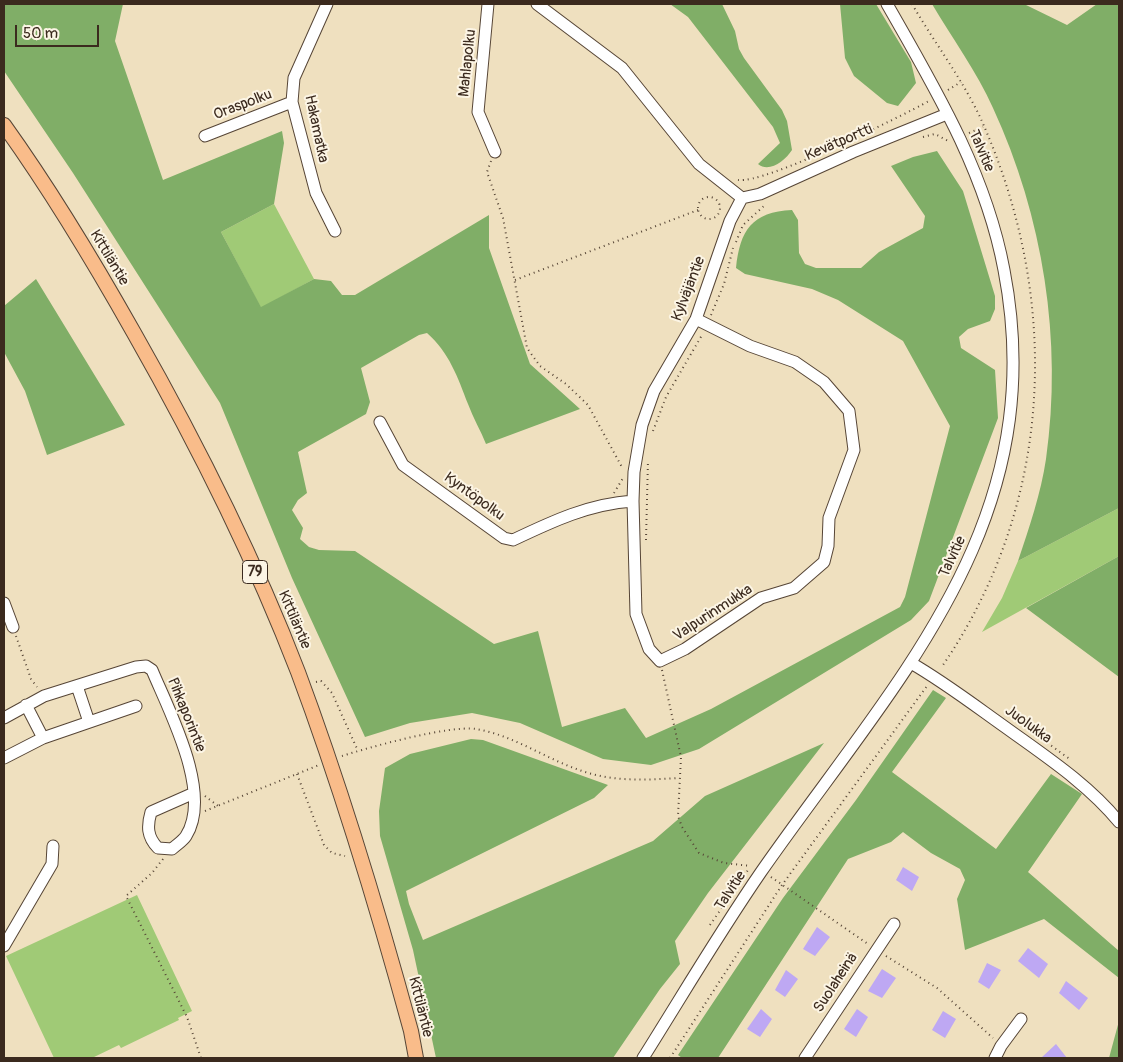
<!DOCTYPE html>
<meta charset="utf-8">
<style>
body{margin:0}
#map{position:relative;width:1123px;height:1062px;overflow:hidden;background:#efe0bf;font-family:Pangolin,sans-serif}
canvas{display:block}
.frame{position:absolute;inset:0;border:5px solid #3b2a1e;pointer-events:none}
.scale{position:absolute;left:15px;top:25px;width:84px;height:22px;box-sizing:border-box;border:2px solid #3b2a1e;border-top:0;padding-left:6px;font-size:15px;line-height:18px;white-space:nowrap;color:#3b2a1e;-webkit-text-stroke:4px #fcf5e5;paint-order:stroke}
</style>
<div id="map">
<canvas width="1123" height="1062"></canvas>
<div class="frame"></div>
<div class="scale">50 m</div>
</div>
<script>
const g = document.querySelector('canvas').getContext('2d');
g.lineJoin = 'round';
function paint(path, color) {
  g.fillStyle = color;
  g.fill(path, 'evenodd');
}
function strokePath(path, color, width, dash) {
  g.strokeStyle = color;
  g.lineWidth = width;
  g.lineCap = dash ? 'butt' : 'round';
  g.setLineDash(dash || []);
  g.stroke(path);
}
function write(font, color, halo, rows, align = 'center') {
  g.font = font + ' Pangolin,sans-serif';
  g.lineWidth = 4;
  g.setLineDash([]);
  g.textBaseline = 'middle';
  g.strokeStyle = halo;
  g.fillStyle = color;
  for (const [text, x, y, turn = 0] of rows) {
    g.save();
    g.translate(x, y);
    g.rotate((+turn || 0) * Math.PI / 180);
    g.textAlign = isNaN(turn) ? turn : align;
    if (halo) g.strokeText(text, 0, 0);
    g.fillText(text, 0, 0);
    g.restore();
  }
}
paint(new Path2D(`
 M274 204 314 279 261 308 221 232Z
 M1119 508V556L982 632 1002 598 1018 561Z
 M137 895 192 1011 178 1018 179 1020 121 1048 119 1045 92 1058H54L6 956Z`), '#a0ca76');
paint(new Path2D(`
 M4 4H123L115 41 163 180 282 131 284 143 274 204 221 232 261 307 314 279 331 281 342 295H355L489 215V248L530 364 580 409 486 444C481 431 473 418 468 404 458 378 449 352 427 333L419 335 361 368 370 402 366 414 298 452 307 493 298 500 292 510 303 528 300 539 309 547 319 550 355 551 494 644 538 631 562 727 625 708 646 738 711 709 900 607 905 597 950 426 903 341 838 300 812 289 745 274 736 268C740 230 752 212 792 210L798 220 799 253 805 264 816 268H861L879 252 923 228 925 216 891 166 913 157 937 151 963 191 995 296V309L990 321 968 329 959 337 961 348 995 370 998 418 929 601 911 620 699 749 651 765 603 759 520 723 472 713 410 723 365 737 292 578 220 403 73 173 4 71Z
 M670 4H722L735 31 739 49 744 58 782 110 787 121 792 150C785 161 769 173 758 164L780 143 773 127 688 17Z
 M840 4H876L911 62 916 83 898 106 887 103 854 76 845 58Z
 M932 4H1024L1067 25 1097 4H1119V508L1018 561C1029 528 1041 493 1046 459 1063 341 1043 216 993 108 977 72 952 38 932 4Z
 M36 279 125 425 47 455 25 391 4 352V306Z
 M1119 556V677L1026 608Z
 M933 690 946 698 892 772 996 849 1051 774 1082 794 1028 872 1119 951V978L1044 919 965 950 957 899 965 880 960 869 931 853 903 832 891 842 848 859 718 1058H682L678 1055 783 898 856 800Z
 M471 739 483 740 608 785 594 798 406 891 409 904 423 940 653 841 705 796 824 743 708 893 675 941 680 964 660 989 613 1058H436L413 950 380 836 379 811 385 768 410 754Z
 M1119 1021V1058H1109Z`), '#80ae67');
paint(new Path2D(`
 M903 867 919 877 912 891 896 880Z
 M817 927 830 937 815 956 803 949Z
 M1028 948 1048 964 1039 978 1018 961Z
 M987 963 1001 970 989 989 978 982Z
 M882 969 896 978 882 998 868 991Z
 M786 970 798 979 785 997 775 990Z
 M1066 981 1088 998 1079 1010 1059 993Z
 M761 1009 772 1019 760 1037 747 1029Z
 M857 1009 868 1017 856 1037 844 1029Z
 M943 1011 956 1019 945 1038 932 1030Z
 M1056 1044 1067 1058H1041Z`), '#bea8f3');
const minor = new Path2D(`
 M327 4 294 78 292 102 316 193 335 231
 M488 4 478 112 495 152
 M537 4 622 68 699 164 742 198
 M205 136 292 102
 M742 198 760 194 853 152 947 114
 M696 319 750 346 795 362 824 382 849 411 854 450 829 518 828 546 824 562 794 588 761 598 685 649 660 661 649 649 636 614 633 501 634 472 642 425 654 391 696 319 730 221 742 198
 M380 422 403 465 504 538 513 540C553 521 589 504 633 501
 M4 603 13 627
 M911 663C944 682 974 705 1005 727 1045 756 1088 784 1119 822
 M77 686 89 722
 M26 705 43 738
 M4 718 44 696 136 667 146 666 152 670C169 711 213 793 186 836 183 841 176 845 172 849L158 848C147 837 147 826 151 812L194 793
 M4 758 43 738 136 706
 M4 946 52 864 53 846
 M643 1058C682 996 719 933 761 872 894 681 1053 524 1004 270 986 173 935 88 887 4
 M805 1058 894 924
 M995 1058 1001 1046 1021 1019`);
const major = new Path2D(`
 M4 125C52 192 94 262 134 333 196 442 253 555 298 672 342 790 378 910 411 1031L416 1058`);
strokePath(minor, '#564536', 13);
strokePath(major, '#564536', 16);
strokePath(new Path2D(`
 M912 4C934 42 961 77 980 117 1062 298 1055 503 941 668
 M948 90 961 82
 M969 133 983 127
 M923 137 935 134 948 141
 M491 161 487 172 503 218 527 348 540 366 566 384 588 405 623 469
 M738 180C765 184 900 117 929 101
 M698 208a11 11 0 1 1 22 0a11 11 0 1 1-22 0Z
 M736 242 743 225 765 205
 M515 280 698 210
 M711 315 724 284 733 248
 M653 431 666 397 702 335
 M614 493 623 478
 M646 540 648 460
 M16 636 31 679 37 687
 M662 670 681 757 678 816 682 827 699 853 724 863 751 866
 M316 682 321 681 332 693 358 751
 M1031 731 1071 760
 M342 756C370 747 449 725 476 729 513 735 546 759 582 771 614 782 646 780 679 778
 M297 774 324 845 332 853 345 856
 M205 796 218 806
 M205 811 319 765
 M163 859 152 873 126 896 187 1017 201 1058
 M771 877 868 944
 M710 925 748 870
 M886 956 937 988 993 1038
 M670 1058 782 885 927 686`), '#564536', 2, [1, 4]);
strokePath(minor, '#fff', 11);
strokePath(major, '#f9bc8a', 14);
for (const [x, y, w] of [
 [255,572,25]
]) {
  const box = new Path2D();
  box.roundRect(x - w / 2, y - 11.5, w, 23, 4);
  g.fillStyle = '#fcf5e5';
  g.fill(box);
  strokePath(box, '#3b2a1e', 1);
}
write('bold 14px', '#3b2a1e', null, [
 ["79",255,572]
]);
write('15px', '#3b2a1e', '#fcf5e5', [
 ["Mahlapolku",468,63,-84],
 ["Oraspolku",243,105,-21],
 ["Hakamatka",316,129,78],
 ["Kevätportti",839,143,-23],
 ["Talvitie",981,151,67],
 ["Kittiläntie",109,258,59],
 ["Kylväjäntie",689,289,-69],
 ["Kyntöpolku",474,497,36],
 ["Talvitie",953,557,-65],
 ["Valpurinmukka",713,613,-33],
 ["Kittiläntie",294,620,67],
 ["Pihkaporintie",186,715,68],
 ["Juolukka",1028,725,36],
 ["Talvitie",731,891,-57],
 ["Suolaheinä",836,983,-57],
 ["Kittiläntie",420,1007,76]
]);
</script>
